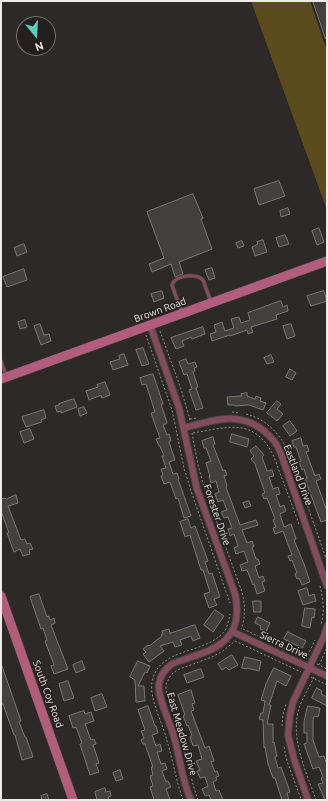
<!DOCTYPE html>
<style>
body{margin:0}
#map{position:relative;width:328px;height:801px;overflow:hidden;background:#2d2928;font-family:Ubuntu,sans-serif}
canvas{display:block}
.frame{position:absolute;inset:0;border:2px solid #eeebea;pointer-events:none}
.north{position:absolute;left:16px;top:16px;width:40px;height:40px;box-sizing:border-box;background:#241f1e;border:1px solid #757170;border-radius:50%;rotate:162deg;font-size:11px;font-weight:700;line-height:16px;text-align:center;color:#eeebea}
.north::after{content:'';display:block;margin:auto;width:14px;height:18px;background:#59cebf;clip-path:polygon(50% 0,100% 100%,50% 72%,0 100%)}
</style>
<div id="map">
<canvas width="328" height="801"></canvas>
<div class="frame"></div>
<div class="north">N</div>
</div>
<script>
const g = document.querySelector('canvas').getContext('2d');
g.lineJoin = 'round';
function paint(path, color) {
  g.fillStyle = color;
  g.fill(path, 'evenodd');
}
function strokePath(path, color, width, dash) {
  g.strokeStyle = color;
  g.lineWidth = width;
  g.lineCap = dash ? 'butt' : 'round';
  g.setLineDash(dash || []);
  g.stroke(path);
}
function write(font, color, halo, rows, align = 'center') {
  g.font = font + ' Ubuntu,sans-serif';
  g.lineWidth = 3;
  g.setLineDash([]);
  g.textBaseline = 'middle';
  g.strokeStyle = halo;
  g.fillStyle = color;
  for (const [text, x, y, turn = 0] of rows) {
    g.save();
    g.translate(x, y);
    g.rotate((+turn || 0) * Math.PI / 180);
    g.textAlign = isNaN(turn) ? turn : align;
    if (halo) g.strokeText(text, 0, 0);
    g.fillText(text, 0, 0);
    g.restore();
  }
}
paint(new Path2D(`
 M251 1H310L327 51V210Z`), '#5b4c1e');
const building = new Path2D(`
 M313 1H327V39H326Z
 M279 181 285 196 259 205 254 189Z
 M193 194 203 218 201 219 212 249 179 262 183 274 175 277 171 264 152 272 149 264 164 258 147 212Z
 M288 208 290 214 281 217 280 211Z
 M319 228 324 242 317 245 312 231Z
 M285 235 289 244 279 247 276 238Z
 M263 240 267 252 255 256 252 247 258 244 257 242Z
 M242 241 244 246 238 248 236 243Z
 M24 244 27 252 17 256 14 248Z
 M212 268 215 278 209 280 205 270Z
 M24 269 27 280 7 287 3 277Z
 M162 291 164 298 154 302 151 294Z
 M324 291 327 301 311 306 307 296Z
 M281 301 283 307 287 305 288 311 276 315 277 319 251 327 253 332 248 334 247 330 230 336V335L212 341 210 334 216 332 214 325 222 322 225 331 234 328 231 319 239 317 241 323 250 320 248 313Z
 M25 320 27 327 20 329 18 322Z
 M40 324 44 335 49 334 51 341 41 345 34 326Z
 M291 324 295 336 287 339 283 326Z
 M203 327 205 334 192 339 191 337 182 341 184 346 176 349 171 338Z
 M143 348 149 364 142 366 136 350Z
 M124 354 128 365 113 370 110 362 120 359 119 356Z
 M271 355 274 362 267 364 264 358Z
 M186 359 188 364 195 362 197 367 194 368 195 371 193 372 198 387 196 388 203 408 196 410 189 390 192 389 187 374 184 375 179 362Z
 M290 369 296 373 292 380 286 377Z
 M153 374 163 404H161L167 423 163 425 167 435 169 434 171 441 169 442 175 460 169 462 173 474 177 473 179 479H178L191 516 184 518 178 498 176 499 170 482 164 484 161 476 163 475 161 469 166 468 162 456H164L160 446H159L156 439 160 438 151 413 155 412 146 384 142 385 140 378Z
 M105 382 110 395 102 398 101 395 89 400 86 391 98 387 97 385Z
 M247 393V396L255 399 256 396 261 398 260 401 266 403 263 410 249 405 235 406 234 405H228L227 397 242 396 241 394Z
 M74 399 77 407 61 413V411L57 412 55 406 59 405V404Z
 M277 401 281 404 277 409 283 414 277 421 267 413Z
 M84 407 87 413 80 416 78 409Z
 M44 410 46 418 41 420 42 422 26 427 22 417Z
 M290 421 297 431 290 436 283 426Z
 M30 429 34 439 24 443 20 432Z
 M232 434 249 439 247 447 230 442Z
 M213 437 215 444 213 445 223 471 225 470 227 475 224 476 227 486 226 487 240 525 256 520 258 525 242 530 247 543 252 541 254 546 252 547 256 559H258L260 564 255 566 259 578 263 576 265 581 262 582 265 591 257 594 254 584 253 585 247 570 242 571 240 565 248 562 244 551 236 554 234 548 238 546 234 534 230 536 228 529 232 528 228 517 224 518 221 512 227 510 223 500 218 502 215 494 219 492 216 481 211 483 209 476H210L206 463 211 461 206 448H204L202 441Z
 M301 438 303 446 307 445 309 451 306 452 315 476 319 474 321 479 316 481 327 511V520L321 522 305 479 307 478 304 469 302 470 299 462 301 461 296 447H294L292 441Z
 M256 446 264 455 262 457 267 471 272 470 274 476 269 477 273 489 278 487 280 494 276 495 280 507 284 505 286 511 280 514 284 527 291 524 296 539 294 540 304 564 310 582 302 585 299 578 297 579 295 574 297 573 292 560 290 561 288 556 292 555 283 531 275 534 273 528 276 527 273 520 275 519 267 498 264 499 262 494 265 493 255 464 251 459 254 456 250 451Z
 M16 495 18 503 8 506 21 540 25 539 27 544 30 543 33 549 29 550 30 554 23 556 20 549 14 552 7 533H9L1 511V499L5 498 6 499Z
 M249 501 251 506 245 508 243 503Z
 M188 519 191 528 195 526 208 561 205 562 209 574 212 573 220 597 214 599 217 605 209 608 204 594 210 592 203 570H201L190 535 185 537 180 522Z
 M307 588 309 596 314 594 316 601 303 605 298 591Z
 M39 594 47 617 49 616 50 620 54 618 55 623 51 625 68 669 54 674 51 666 54 665 45 641 47 640 43 628 41 629 30 597Z
 M253 601H261V612H254Z
 M305 608 315 609 314 618 312 617 310 628 302 626Z
 M215 610 224 616 213 632 204 625Z
 M258 617 270 623 266 632 260 629 261 626 255 623Z
 M195 625 200 638 193 641 191 636 180 640 182 645 175 647 173 642 160 646 164 651 149 662 143 654 146 652 143 649 148 645 149 646 162 636 161 635 163 634 162 631 169 629 170 633Z
 M288 632 306 641 302 648 284 639Z
 M232 655 238 665 229 670 226 667 222 670 218 664Z
 M245 657 261 661 259 671 247 668V669L242 668Z
 M82 661 85 669 76 673 73 665Z
 M138 661 150 666 147 673 145 672 138 686H144L145 701 136 702 135 680 130 677Z
 M1 666H2L21 721 19 722 25 737H26L33 757 22 760 15 735H14L3 704H1Z
 M274 668 291 676 286 686 277 681 269 705H271L267 724H273V743L274 742 277 756 275 757 278 768 281 767 290 792 287 793 289 800H282L275 778H273L268 764 265 747 264 748 263 720 259 719 261 713H263L265 701 261 700 266 684Z
 M201 669 204 677 187 683 184 675Z
 M68 681 74 698 64 701 59 684Z
 M317 688 322 691 321 694 327 697V706L312 698Z
 M191 690 195 703 192 704 194 710 191 711 205 748 209 746 214 761 211 762 215 772 217 771 219 776 216 777 217 780 213 782 216 791 219 790 223 800H211L209 795 205 796 202 789 208 786 205 777 200 778 197 771 200 770 196 761 202 759 198 745 193 746 190 737 192 736 188 725 187 726 183 716 185 715 178 695Z
 M102 694 107 707 95 711 91 698Z
 M148 706 155 726H156L158 733 152 735 156 746 160 744 162 751 157 752 161 764 165 763 167 769 162 771 166 782 168 781 171 787 166 789 170 800H154L150 787 153 786 150 776 153 775 151 767H153L145 744H143L141 740 144 738 141 731 145 730 138 710Z
 M308 706 320 708 318 717 314 716 313 721V740L319 757 324 756 326 762H327V800H325L318 784 323 783 321 778 323 777 319 767 313 769 304 744 307 743V733H304V722Z
 M84 711 85 714 91 712 94 721 85 724 91 740 94 739 96 744 93 745 99 763 96 764 99 772 90 775 80 744 82 743 76 727 73 728 69 716Z
 M120 770 123 779 116 781 113 773Z
 M105 788 106 792 110 791 111 796 108 797 109 800H97L95 792Z
 M47 794 49 800H42L41 796Z`);
paint(building, '#44403d');
strokePath(building, '#7d7875', 1);
const lane = new Path2D(`
 M182 313 172 285C175 275 196 273 203 280L211 302
 M1 361 6 375`);
const street = new Path2D(`
 M150 325 179 408 192 467 197 489 235 594C241 621 234 640 208 651 196 656 184 659 172 664 165 669 160 676 159 684 157 697 171 724 174 737 180 758 182 781 191 800
 M184 428C196 425 211 420 224 419 243 417 261 425 273 440 277 444 279 449 281 454L327 586
 M233 632 327 676
 M308 800 294 759 288 735 290 715 293 702 324 636 327 626`);
const secondary = new Path2D(`
 M1 379 327 261
 M1 596 73 800`);
strokePath(lane, '#484443', 4.5);
strokePath(street, '#484443', 8);
strokePath(secondary, '#484443', 10);
strokePath(new Path2D(`
 M160 331 181 389 190 420
 M146 335 172 410 184 468 191 491 230 603
 M232 412 239 413
 M246 414C266 419 279 433 288 451L327 561
 M190 419 197 418
 M192 433 198 465 204 487 242 592C245 605 246 617 241 629
 M193 433C229 427 255 417 274 457L299 524
 M320 586C323 598 325 612 321 624
 M243 629 307 659
 M235 641 301 672
 M306 659 315 640
 M317 664 327 669
 M319 665 327 648
 M311 677 327 685
 M314 677C308 690 299 703 297 717 293 745 307 774 316 800
 M282 726 283 714 286 704
 M284 747 287 761 301 799
 M183 800C176 781 173 760 167 741 163 724 149 698 152 682 159 645 208 656 226 629 228 624 229 619 230 614
 M198 800 194 788 179 730 166 691V684L171 675 177 670 212 657 223 651 235 641`), '#928e8d', 1, [2, 2]);
strokePath(lane, '#834c5e', 3);
strokePath(street, '#834c5e', 6);
strokePath(secondary, '#b35d7c', 9);
write('10px', '#eeebea', '#241f1e', [
 ["Brown Road",160,310,-20],
 ["Eastland Drive",298,475,69],
 ["Forester Drive",217,515,71],
 ["Sierra Drive",284,645,25],
 ["South Coy Road",48,694,70],
 ["East Meadow Drive",182,734,74]
]);
</script>
